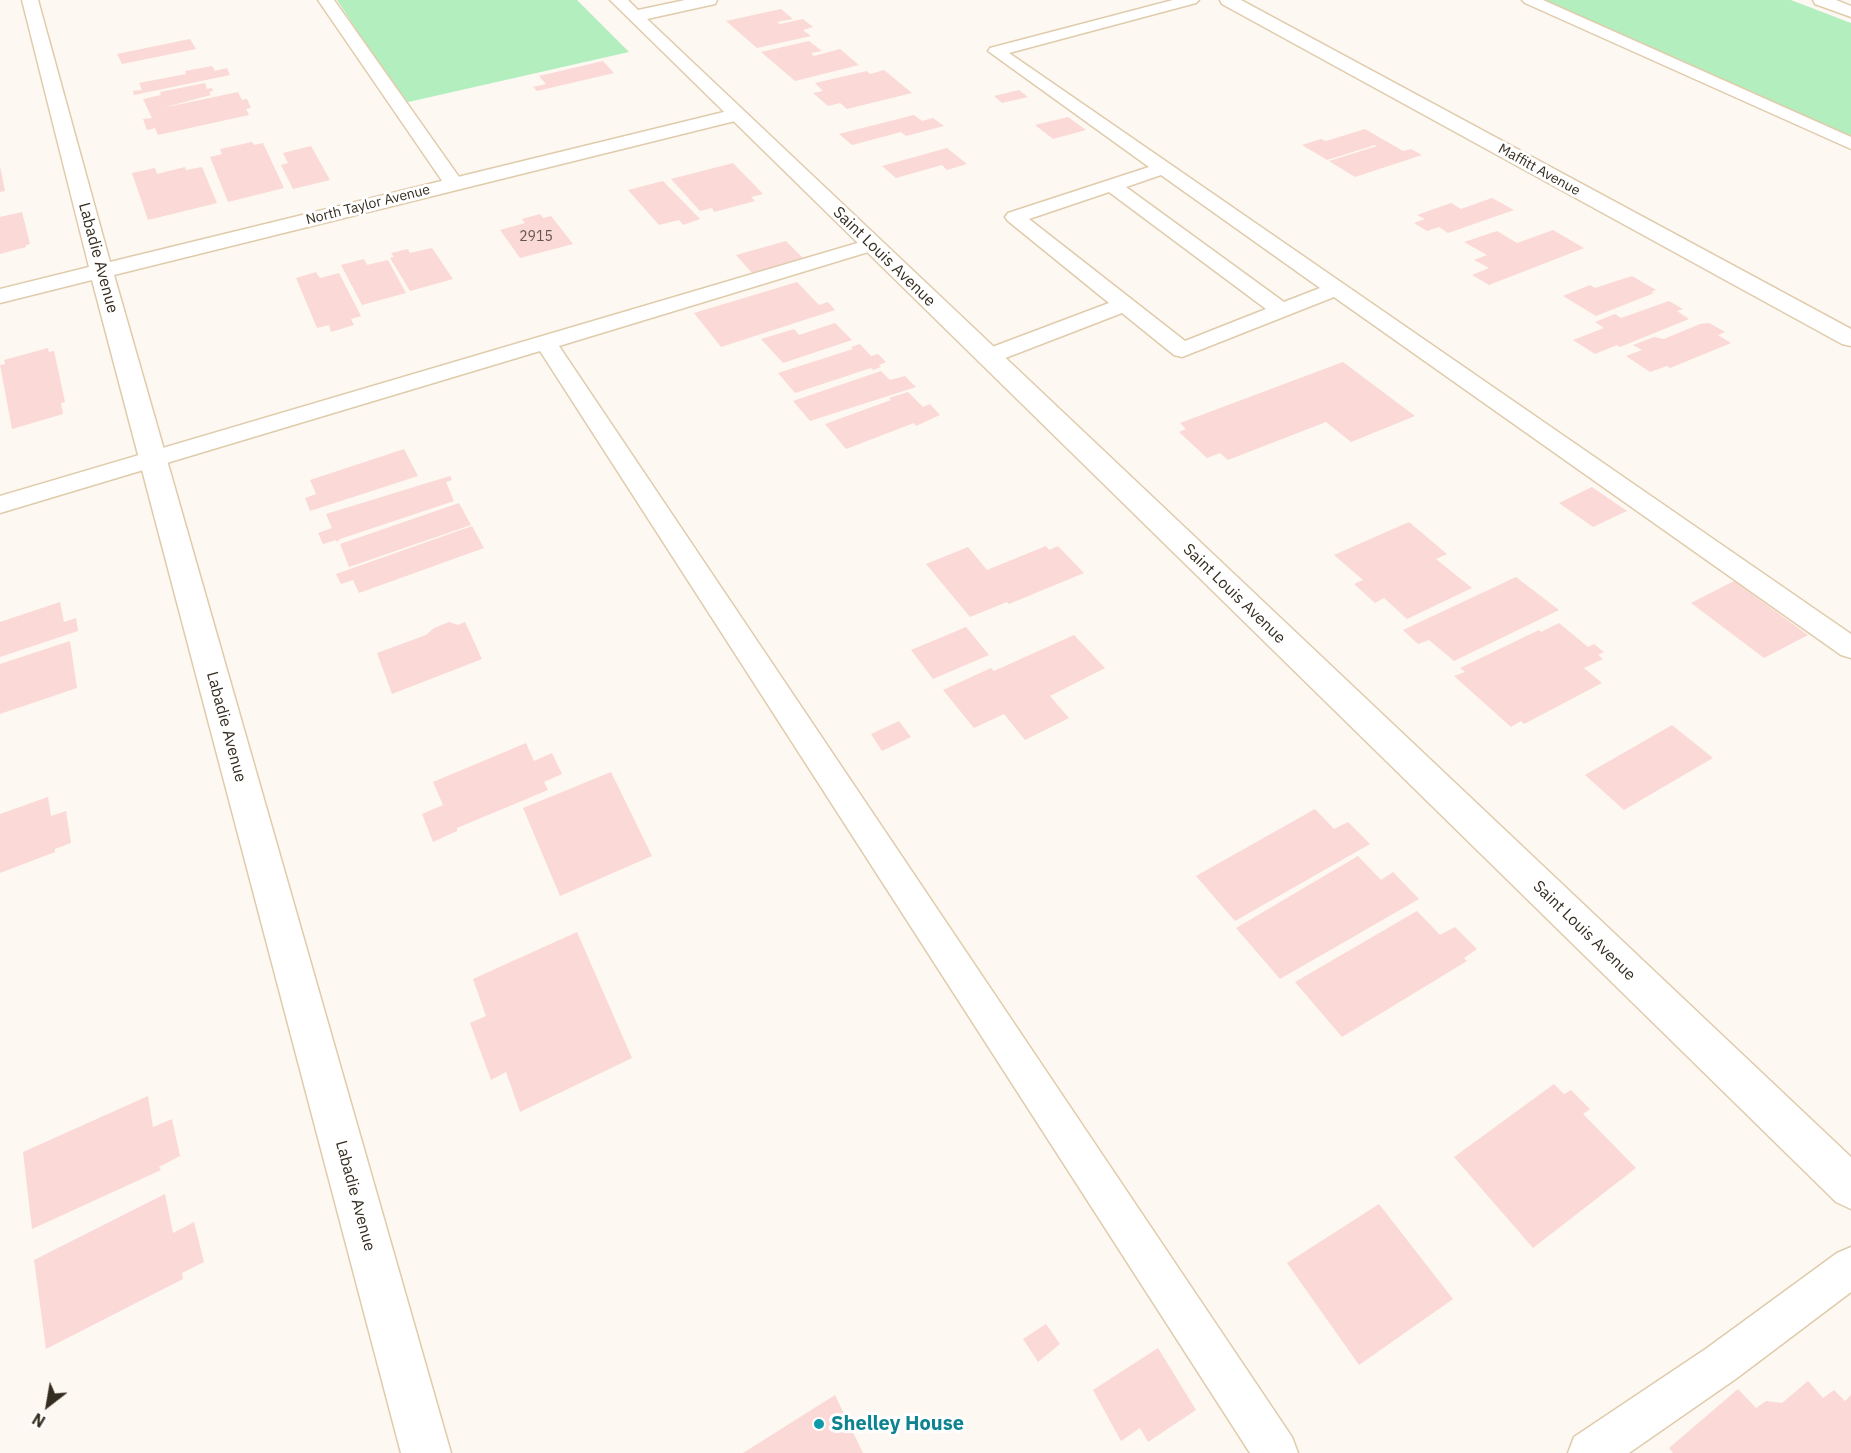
<!DOCTYPE html>
<style>
body{margin:0}
#map{position:relative;width:1851px;height:1453px;overflow:hidden;background:#fdf8f2;font-family:"IBM Plex Sans",sans-serif}
canvas{display:block}
.north{position:absolute;left:18px;top:1375px;width:60px;height:60px;-webkit-text-stroke:4px #fff;paint-order:stroke;rotate:211deg;font-size:16px;font-weight:700;line-height:24px;text-align:center;color:#342c1f}
.north::after{content:'';display:block;margin:auto;width:21px;height:27px;background:#342c1f;clip-path:polygon(50% 0,100% 100%,50% 72%,0 100%)}
</style>
<div id="map">
<canvas width="1851" height="1453"></canvas>
<div class="north">N</div>
</div>
<script>
const g = document.querySelector('canvas').getContext('2d');
g.lineJoin = 'round';
function paint(path, color) {
  g.fillStyle = color;
  g.fill(path, 'evenodd');
}
function strokePath(path, color, width, dash) {
  g.strokeStyle = color;
  g.lineWidth = width;
  g.lineCap = dash ? 'butt' : 'round';
  g.setLineDash(dash || []);
  g.stroke(path);
}
function write(font, color, halo, rows, align = 'center') {
  g.font = font + ' "IBM Plex Sans",sans-serif';
  g.lineWidth = 6;
  g.setLineDash([]);
  g.textBaseline = 'middle';
  g.strokeStyle = halo;
  g.fillStyle = color;
  for (const [text, x, y, turn = 0] of rows) {
    g.save();
    g.translate(x, y);
    g.rotate((+turn || 0) * Math.PI / 180);
    g.textAlign = isNaN(turn) ? turn : align;
    if (halo) g.strokeText(text, 0, 0);
    g.fillText(text, 0, 0);
    g.restore();
  }
}
paint(new Path2D(`
 M337 0H577L629 52 404 103Z
 M1542 0H1791L1851 23V136Z`), '#b3efbe');
paint(new Path2D(`
 M781 9 793 19 777 22 780 24 803 19 813 27 803 30 811 36 757 48 726 21Z
 M190 39 196 49 122 64 117 54Z
 M809 41 822 51 811 53 814 56 840 49 859 65 795 81 761 52Z
 M603 61 614 73 537 91 533 87 546 84 539 76Z
 M212 66 215 71 227 68 230 75 134 95 133 91 142 90 139 83 186 74 185 71Z
 M884 70 912 93 847 109 840 103 828 106 813 93 823 91 815 83 867 71 870 74Z
 M205 83 207 89 212 88 213 91 209 92 211 95 162 108 238 92 242 100 247 99 251 108 246 109 249 115 158 135 155 128 147 130 143 119 152 118 143 99 161 95 160 92Z
 M1019 90 1028 97 1002 103 994 96Z
 M914 115 922 121 933 118 944 126 906 136 901 132 852 145 839 134Z
 M1068 117 1086 130 1053 139 1035 125Z
 M1365 129 1403 151 1411 149 1422 155 1355 177 1329 161 1377 146 1375 145 1327 160 1302 145 1321 139 1326 141Z
 M252 142 254 145 263 143 284 188 228 202 210 157 222 154 220 149Z
 M311 146 330 180 293 189 281 165 288 163 283 153Z
 M947 148 967 164 947 170 942 165 896 178 882 166Z
 M733 163 763 194 751 197 755 201 714 212 712 208 700 211 671 179Z
 M0 166 5 191 0 192Z
 M185 167 186 170 202 167 217 203 148 220 132 173 155 168 157 174Z
 M663 181 700 219 683 225 679 220 659 225 628 190Z
 M1492 198 1514 210 1448 233 1439 227 1427 231 1414 223 1425 219 1417 215 1451 203 1461 209Z
 M22 212 30 244 26 245V247L0 254V217Z
 M540 214 543 218 551 216 573 244 520 258 500 230 525 223 522 219Z
 M1553 230 1584 248 1489 285 1472 275 1489 268 1474 260 1487 255 1464 242 1497 231 1517 243Z
 M786 241 803 258 752 273 736 255Z
 M432 248 453 279 410 291 390 258 394 257 391 253 408 249 410 253Z
 M364 259 367 265 388 260 406 293 362 305 341 265Z
 M316 272 320 278 339 273 361 316 351 319 354 325 331 332 329 325 317 328 296 278Z
 M1632 276 1656 290 1651 292 1654 293 1596 316 1563 296 1590 285 1595 288Z
 M797 282 819 305 828 302 835 310 721 347 694 313Z
 M1669 301 1683 309 1677 311 1689 319 1620 347 1617 345 1595 354 1573 340 1604 328 1595 322 1615 314 1621 318Z
 M835 323 852 340 783 363 761 339 794 329 799 335Z
 M1709 323 1725 332 1718 335 1731 343 1670 368 1667 366 1650 372 1626 356 1642 350 1633 345 1654 337 1664 339 1700 324Z
 M860 344 871 356 878 354 886 362 879 365 881 367 873 370 871 368 795 393 778 373 853 349 851 347Z
 M48 348 49 352 54 351 65 402 61 403 63 414 12 429 0 365 5 364 4 360Z
 M1343 362 1415 416 1351 442 1326 422 1228 460 1220 453 1207 458 1179 432 1186 429 1180 423Z
 M881 371 890 380 905 376 916 387 810 421 793 401Z
 M908 392 923 407 930 404 940 415 916 426 914 423 846 449 825 424 891 400 889 398Z
 M404 449 418 476 310 511 305 498 316 494 310 480Z
 M450 476 452 480 446 482 454 501 340 539 337 542 336 540 323 544 318 533 332 528 326 514Z
 M1592 487 1627 511 1593 527 1559 503Z
 M459 503 471 525 349 567 340 544Z
 M1409 522 1447 554 1436 559 1472 588 1407 619 1384 598 1375 603 1354 584 1363 580 1334 555Z
 M472 526 484 548 359 593 353 580 341 584 336 574Z
 M1046 546 1049 550 1058 546 1084 573 1009 604 1007 602 970 617 926 564 968 547 987 570Z
 M1516 577 1559 610 1454 661 1429 640 1418 644 1403 630Z
 M1734 581 1808 635 1764 658 1691 603Z
 M60 602 64 622 76 618 78 631 0 657V622Z
 M449 622 458 625 465 622 482 659 392 694 377 653 426 635 434 628Z
 M1559 623 1588 647 1594 644 1604 652 1598 655 1603 659 1584 668 1602 683 1524 724 1521 721 1511 727 1454 676 1465 672 1460 668 1539 630 1541 632Z
 M966 627 989 655 933 679 911 650Z
 M1074 635 1105 668 1050 696 1069 718 1025 740 1004 714 974 728 943 690 991 668 994 671Z
 M70 641 77 688 0 714V664Z
 M899 721 911 737 882 751 871 734Z
 M1672 725 1713 758 1624 810 1585 775Z
 M526 743 534 761 552 753 562 774 544 782 548 790 457 828V831L433 842 422 814 443 805 433 782Z
 M611 772 652 856 560 896 523 808Z
 M48 797 51 816 66 811 71 843 55 849V852L0 873V814Z
 M1315 809 1334 829 1348 822 1370 844 1235 921 1196 876Z
 M1358 856 1381 880 1393 872 1419 899 1280 979 1236 928Z
 M1417 911 1440 935 1455 927 1477 949 1464 958 1467 961 1342 1037 1295 982Z
 M577 932 632 1058 520 1112 506 1072 491 1080 470 1023 486 1016 473 979Z
 M1554 1084 1564 1094 1571 1090 1590 1109 1583 1114 1636 1168 1533 1248 1454 1157Z
 M148 1096 153 1127 172 1119 180 1156 159 1167 161 1170 32 1229 23 1152Z
 M165 1194 173 1233 194 1222 204 1262 182 1273 183 1279 46 1349 34 1260Z
 M1379 1204 1453 1299 1359 1365 1287 1263Z
 M1046 1324 1060 1344 1038 1362 1023 1339Z
 M1158 1348 1196 1410 1148 1442 1140 1428 1121 1441 1093 1390Z
 M1808 1381 1823 1398 1834 1390 1845 1401 1851 1395V1453H1673L1669 1448 1738 1389 1756 1408 1766 1401 1782 1403Z
 M835 1395 863 1453H743Z`), '#fbd9d6');
const service = new Path2D(`
 M318 0H334L464 184 461 188H447Z
 M1173 0H1199L1196 3 1009 53 1851 634V658L1841 655 1334 297 1182 357 1174 355 1122 313 995 362 987 364 979 362 976 357 979 352 1109 303 1008 221 1005 217 1008 213 1149 167 988 51 990 48ZM1161 175 1320 288 1284 302 1126 187ZM1109 192 1266 309 1185 341 1029 219Z
 M1522 0H1543L1851 137V149L1525 3Z
 M871 239 878 241 881 245 878 249 559 346 1292 1437 1298 1453H1250L540 351 0 513V496Z
 M1851 1247V1292L1737 1378 1629 1453H1568L1574 1437 1707 1348 1837 1253Z`);
const minor = new Path2D(`
 M22 0H38L110 262 736 109 743 111 746 115 743 119 114 275 451 1453H401L92 280 0 303V289L89 267Z
 M1220 0H1241L1851 329V346L1842 344 1222 4Z
 M1813 0H1836L1851 6V17L1815 4Z`);
const tertiary = new Path2D(`
 M610 0H628L638 10 685 0H717L715 4 647 19 1851 1157V1209L1836 1202Z`);
strokePath(service, '#e0cbab', 3);
strokePath(minor, '#e0cbab', 3);
strokePath(tertiary, '#e0cbab', 3);
paint(service, '#fff');
paint(minor, '#fff');
paint(tertiary, '#fff');
for (const [x, y, r, color] of [
 [819,1424,6,"#0f9aa8"]
]) {
  const dot = new Path2D();
  dot.arc(x, y, r, 0, 2 * Math.PI);
  g.fillStyle = color;
  g.fill(dot);
  strokePath(dot, '#fff', 2);
}
write('14px', '#342c1f', '#fff', [
 ["Maffitt Avenue",1539,170,29],
 ["North Taylor Avenue",368,205,-14]
]);
write('14px', '#66574d', null, [
 ["2915",536,237]
]);
write('16px', '#342c1f', '#fff', [
 ["Saint Louis Avenue",884,257,44],
 ["Labadie Avenue",98,258,75],
 ["Saint Louis Avenue",1234,594,44],
 ["Labadie Avenue",226,727,75],
 ["Saint Louis Avenue",1584,931,44],
 ["Labadie Avenue",355,1196,75]
]);
write('bold 20px', '#0d838f', '#fff', [
 ["Shelley House",831,1424]
], 'left');
</script>
